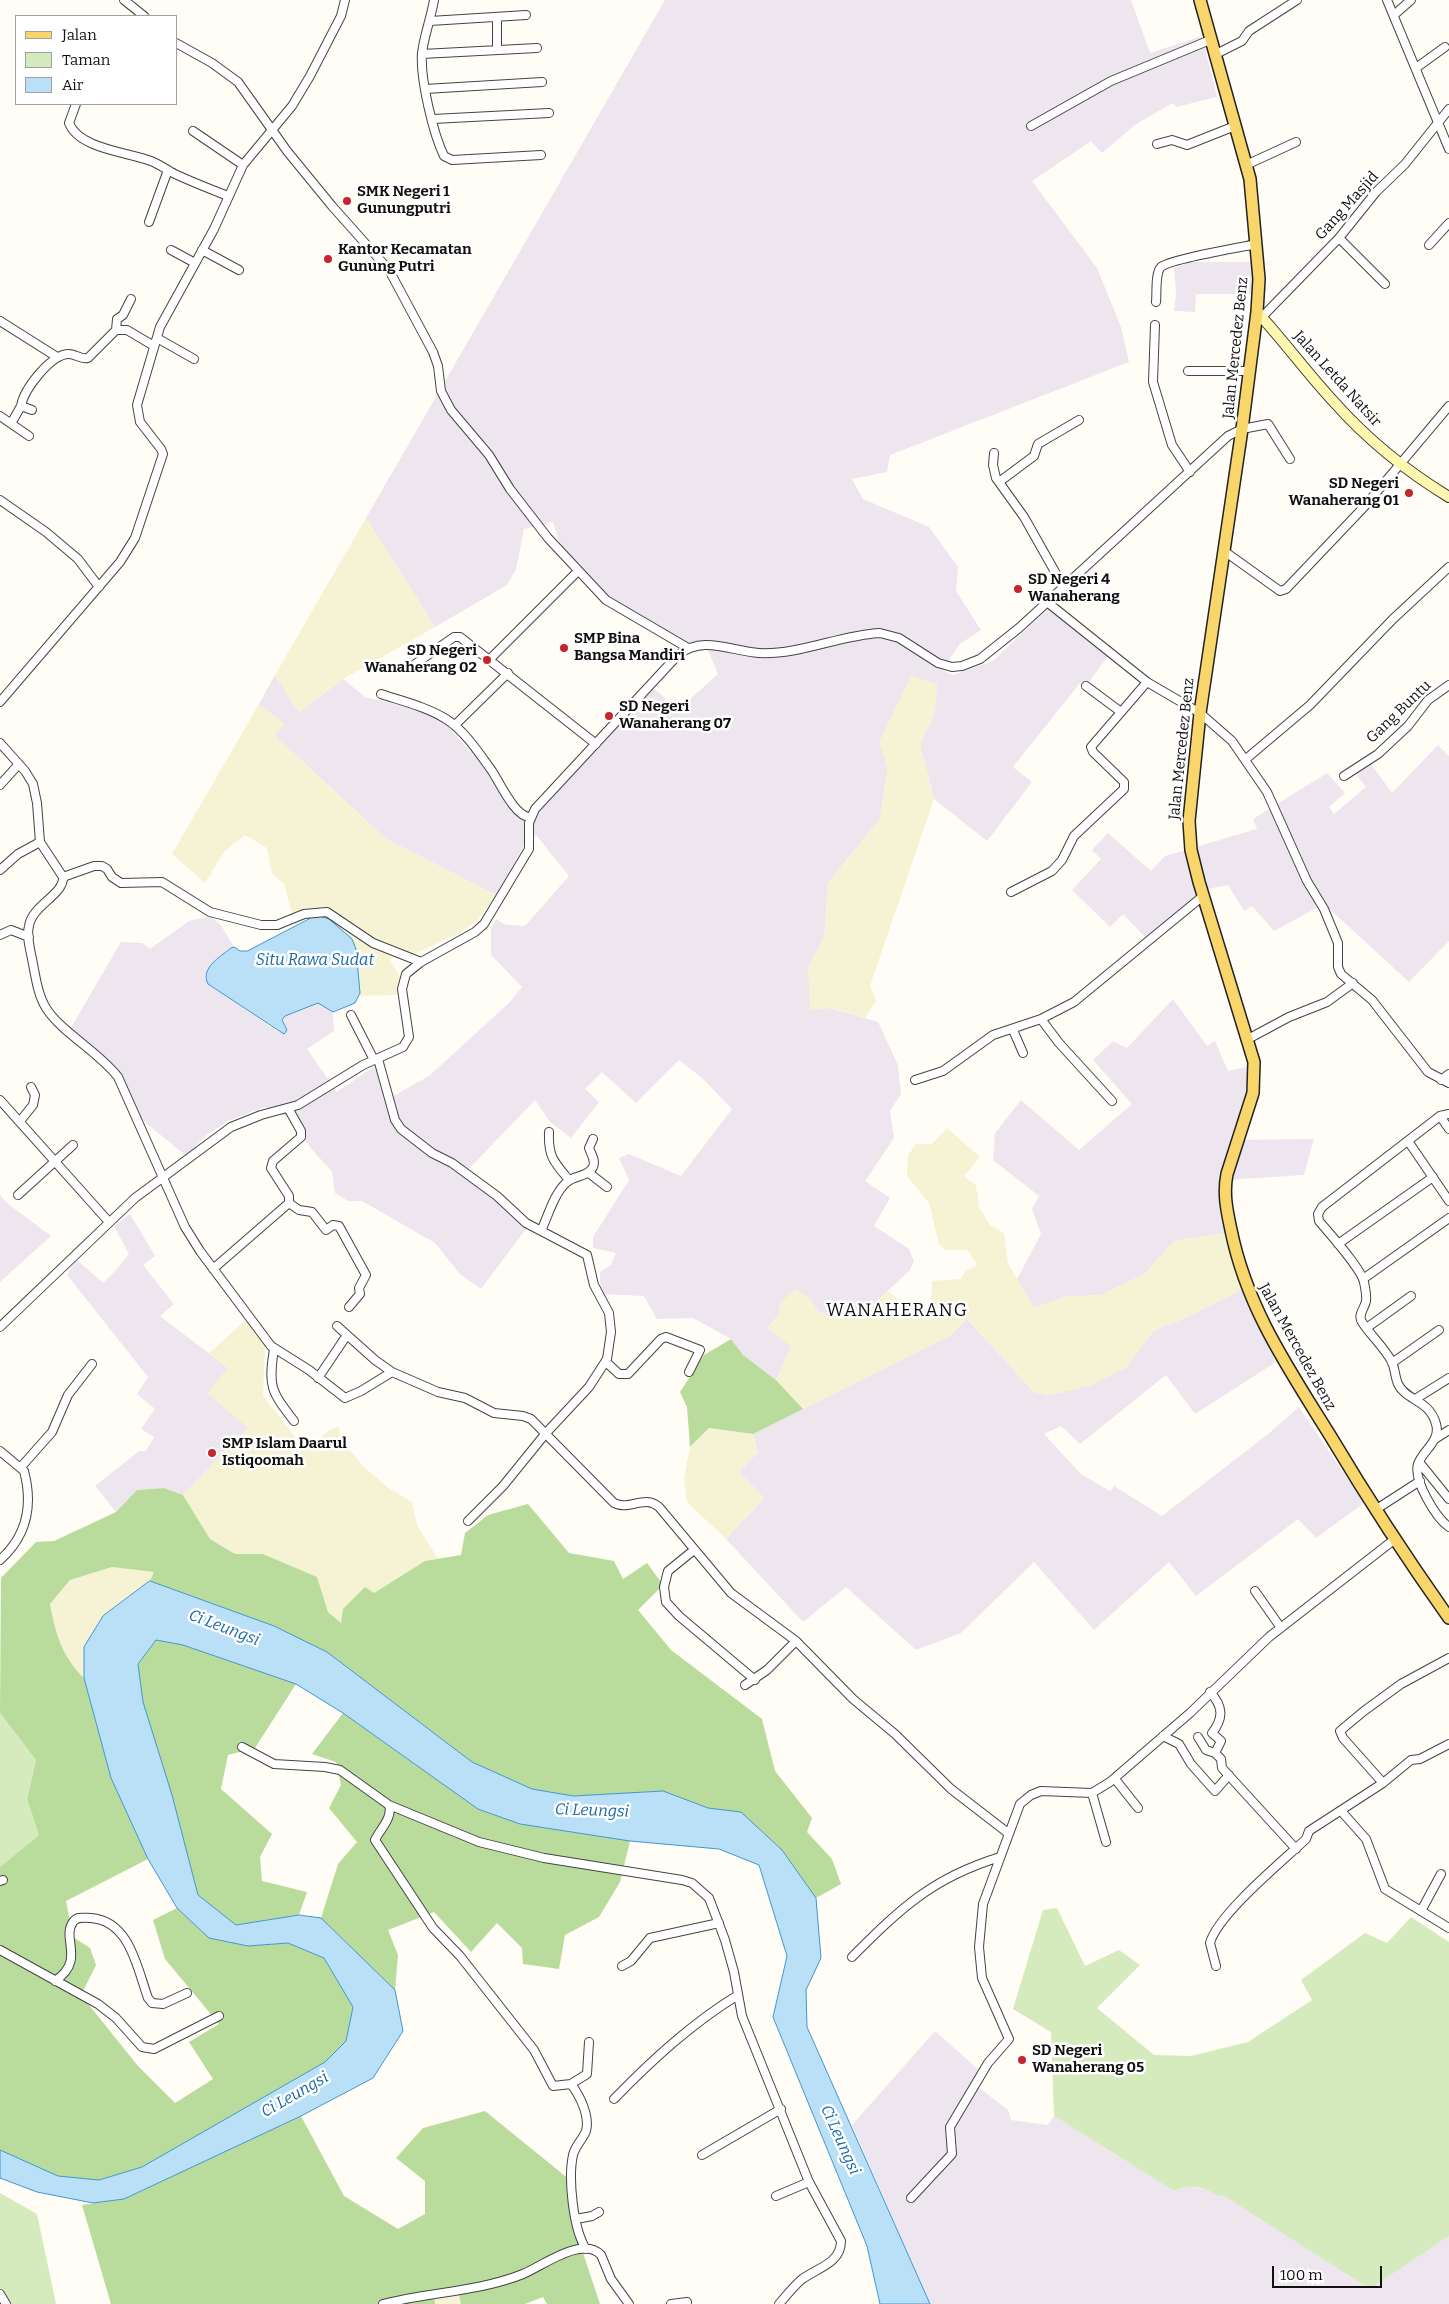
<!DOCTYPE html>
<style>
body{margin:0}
#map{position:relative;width:1449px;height:2304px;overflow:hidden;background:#fffdf5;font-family:Bitter,serif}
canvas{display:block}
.legend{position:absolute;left:15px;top:15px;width:162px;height:90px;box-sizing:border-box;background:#fff;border:1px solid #a0a0a0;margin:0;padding:6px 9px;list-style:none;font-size:15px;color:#111}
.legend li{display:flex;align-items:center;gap:10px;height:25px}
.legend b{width:25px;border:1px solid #a0a0a0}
.scale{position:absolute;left:1272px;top:2266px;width:110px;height:22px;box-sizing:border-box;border:2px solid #111;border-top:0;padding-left:6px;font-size:15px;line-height:18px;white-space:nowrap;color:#111;-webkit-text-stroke:4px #fff;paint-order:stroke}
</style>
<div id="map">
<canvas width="1449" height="2304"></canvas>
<ul class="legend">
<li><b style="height:6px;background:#f9d66b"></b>Jalan</li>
<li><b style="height:14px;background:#d5ebbd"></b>Taman</li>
<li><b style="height:14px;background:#b9e0f7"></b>Air</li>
</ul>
<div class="scale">100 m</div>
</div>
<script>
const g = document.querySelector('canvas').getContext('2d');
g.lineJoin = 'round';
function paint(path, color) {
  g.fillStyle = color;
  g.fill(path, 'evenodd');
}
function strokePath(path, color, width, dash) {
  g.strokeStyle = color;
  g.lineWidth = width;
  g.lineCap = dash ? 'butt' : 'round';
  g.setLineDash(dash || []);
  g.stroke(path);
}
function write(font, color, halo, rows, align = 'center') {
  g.font = font + ' Bitter,serif';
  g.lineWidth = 5;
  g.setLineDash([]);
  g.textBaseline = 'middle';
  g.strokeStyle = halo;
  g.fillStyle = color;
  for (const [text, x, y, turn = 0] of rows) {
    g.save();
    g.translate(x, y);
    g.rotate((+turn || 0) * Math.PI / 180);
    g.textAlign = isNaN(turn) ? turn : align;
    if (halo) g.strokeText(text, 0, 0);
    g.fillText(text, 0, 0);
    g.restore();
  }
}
paint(new Path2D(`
 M665 0H1131L1150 53 1202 36 1217 97 1176 107 1173 103 1136 124 1102 153 1091 141 1032 181 1097 268 1121 327 1129 362 890 455 887 472 852 479 863 499 929 527 958 567 956 591 981 630 960 644 942 670 953 675 993 661 1051 606 1109 655 1085 687 1080 683 1013 767 1032 782 987 841 934 799 920 745 935 711 880 741 888 768 880 819 828 883 824 938 808 968 830 1008 878 1022 898 1065 901 1094 890 1111 894 1138 865 1181 890 1198 874 1226 909 1249 914 1261 910 1270 864 1313 828 1316 819 1312 806 1296 779 1314 768 1328 791 1346 776 1380 743 1355 731 1339 693 1318 657 1319 644 1296 600 1294V1272L611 1265 616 1253 593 1248V1237L629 1180 619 1158 629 1154 681 1176 732 1109 702 1078 679 1060 636 1103 602 1072 585 1089 599 1102 571 1138 550 1122 535 1100 464 1174 529 1225 481 1289 460 1274 435 1243 362 1201H348L335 1193 332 1172 309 1146 290 1118 264 1107 228 1121 208 1134 186 1156 140 1118 122 1077 69 1031 121 942 142 943 150 949 189 921 210 916 221 925 234 947 208 984 279 1032 283 1017 285 1016 318 1003 323 1004 333 1012 334 1031 307 1049 337 1092 376 1065 386 1100 429 1076 510 1002 522 987 491 955V929L496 919 506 925 525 926 569 876 536 835 526 842 496 895 386 839 274 735 284 724 259 704 275 675 299 712 343 679 365 697 413 708 443 721 492 776 524 817 649 684 678 710 718 674 708 650 686 646 611 604 571 561 558 539 553 522 524 529 516 569 507 585 435 627 366 518Z
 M1191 262H1253L1252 294H1196L1195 312 1174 311 1176 293 1174 268Z
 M1438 745 1449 756V941L1409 982 1324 904 1274 931 1252 906 1244 911 1228 885 1207 889 1146 938 1123 914 1110 927 1072 890 1101 859 1092 850 1108 833 1151 871 1165 856 1257 829 1253 819 1327 773 1345 793 1329 807 1334 814 1366 787 1356 774 1371 764 1392 793Z
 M1173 999 1207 1046 1215 1041 1228 1071 1250 1066 1246 1109 1233 1140 1314 1139 1304 1175 1225 1180 1227 1233 1174 1241 1145 1274 1101 1295 1065 1297 1034 1308 1017 1279 1041 1234 1032 1209 1039 1196 993 1160 995 1133 1021 1100 1079 1150 1132 1104 1093 1060 1113 1041 1127 1048Z
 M0 1195 7 1203 51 1236 0 1282Z
 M130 1214 155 1256 143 1265 174 1304 160 1316 228 1368 248 1428 183 1495 164 1488 137 1490 116 1512 95 1486 139 1451H146L154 1437 141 1429 155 1409 137 1394 148 1377 67 1275 76 1259 103 1283 116 1270 129 1254 114 1226Z
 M1241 1290 1276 1362 1195 1414 1166 1375 1080 1444 1061 1426 1044 1434 1081 1474 1110 1491 1114 1486 1162 1516 1267 1435 1299 1407 1364 1503 1316 1538 1298 1519 1196 1596 1169 1562 1094 1630 1034 1562 961 1633 916 1650 846 1587 803 1622 726 1539 764 1498 739 1472 758 1452 753 1434 951 1335 967 1319 1034 1392 1126 1367 1154 1330 1185 1318Z
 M935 2031 980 2071 973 2083 1008 2110 1011 2120 1048 2125 1054 2116 1174 2191 1188 2185 1208 2190 1218 2196 1223 2194 1370 2289 1449 2236V2304H930L852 2125Z`), '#eee6ef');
paint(new Path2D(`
 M366 518 435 627 343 679 299 712 275 675Z
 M911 676 937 684 935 711 920 745 934 799 870 986 876 1000 865 1018 831 1008 810 1010 808 968 824 938 828 883 880 819 888 768 879 742Z
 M259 704 285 725 274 735 386 839 496 895 479 919 460 933 410 956 397 950 390 960 400 977 397 995 360 996 358 977 309 917 295 925 284 884 272 874 267 848 245 835 225 851 205 883 172 854Z
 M947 1128 980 1157 964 1176 976 1185 979 1207 990 1225 1004 1233 1008 1264 1034 1307 1065 1297 1101 1295 1145 1274 1174 1241 1227 1233 1241 1290 1185 1318 1154 1330 1127 1367 1092 1385 1048 1396 1034 1392 967 1319 951 1335 803 1409 776 1380 791 1346 768 1328 779 1314V1304L795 1289 806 1296 819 1312 828 1316 864 1313 888 1291 920 1318 931 1309 932 1281 961 1279 965 1271 977 1265 968 1250H945L939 1244 929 1203 907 1176 908 1155 916 1144H932Z
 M246 1320 265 1346 263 1396 299 1442 318 1440 328 1431 339 1426 341 1440 365 1468 387 1487 412 1502 417 1525 438 1559 425 1561 374 1593 341 1624 328 1612 316 1577 263 1554H235L210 1539 183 1495 248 1428 207 1393 228 1368 209 1353Z
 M709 1428 753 1434 758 1452 739 1472 764 1498 726 1539 687 1502 684 1479 690 1447Z
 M112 1567 155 1572 150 1581 103 1616 84 1647V1678L72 1666 54 1631 50 1604 70 1580Z
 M458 2291 461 2304H435L434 2296Z`), '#f6f3d4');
paint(new Path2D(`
 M0 1713 36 1760 27 1799 39 1835 0 1867Z
 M1057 1908 1085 1966 1119 1950 1140 1965 1097 2008 1154 2055 1191 2056 1248 2042 1312 2000 1301 1980 1365 1933 1387 1943 1411 1917 1449 1942V2236L1370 2289 1223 2195 1218 2196C1203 2186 1190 2183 1174 2191L1054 2116 1051 2032 1013 2009 1043 1910Z
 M0 2193 37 2214 56 2304H0Z`), '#d5ebbd');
paint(new Path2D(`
 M731 1339 743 1355 776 1380 803 1409 753 1434 709 1428 690 1447 687 1407 680 1392 704 1355Z
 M164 1488 183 1495 210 1539 235 1554H263L317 1577 328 1612 341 1623 343 1609 365 1587 374 1593 425 1561 461 1555 465 1533 488 1515 528 1504 569 1553 614 1561 623 1579 647 1563 663 1585 638 1610 671 1650 762 1719 775 1771 812 1818 807 1832 832 1859 841 1884 816 1898 782 1850 741 1812 708 1808 663 1791 573 1796 532 1789 472 1762 327 1652 274 1626 150 1581 154 1572 112 1567 70 1580 50 1604C55 1633 63 1658 84 1678L111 1778 148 1859 66 1901 73 1937 90 1948 96 1965 81 1995 138 2066 175 2103 213 2079 189 2042 219 2024 165 1959 153 1920 177 1908 209 1938 248 1946 288 1943 324 1958 353 2007 346 2041 325 2062 142 2167 99 2180 58 2176 0 2150V1867L39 1835 27 1799 36 1760 0 1713 1 1578 36 1542 54 1541 116 1512 137 1490Z
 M156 1640 183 1645 296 1684 255 1748 228 1755 221 1789 272 1834 260 1857 262 1881 307 1892 299 1915 235 1925 198 1895 172 1797 143 1702 138 1664Z
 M343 1713 478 1809 520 1824 630 1841 620 1882 599 1917 565 1935 559 1969 523 1964 522 1948 497 1923 471 1952 434 1912 388 1930 398 1955 395 1990 321 1918 338 1864 357 1842 329 1808 341 1785 336 1762 312 1754Z
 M485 2111 570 2180 579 2241 600 2304H547L543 2297 525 2304H461L458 2291 434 2296 435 2304H111L82 2205 124 2199 301 2116 344 2196 398 2229 425 2214V2181L396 2158 423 2128Z`), '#b9dc9c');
const water = new Path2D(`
 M317 915 329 919 352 939 356 949 360 993 355 1003 333 1012 318 1003 285 1016 282 1020 287 1030 284 1034 208 984C200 968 220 957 231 948L234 947 240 951H247Z
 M150 1581 274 1626 327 1652 472 1762 532 1789 573 1796 663 1791 708 1808 741 1812 782 1850 816 1898 821 1958 806 1990 807 2027 930 2304H880L867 2246 773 2017 787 1956 759 1865 719 1849 630 1841 520 1824 478 1809 343 1713 296 1684 183 1645 156 1640 138 1664 143 1702 172 1795 198 1895 236 1925 299 1915 321 1918 395 1990 403 2031 373 2078 301 2116 124 2199 93 2203 37 2192 0 2178V2150L58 2176 99 2180 142 2167 325 2062 346 2041 353 2007 324 1958 288 1943 248 1946 209 1938 177 1908 148 1859 111 1778 84 1678V1647L103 1616Z`);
paint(water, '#b9e0f7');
strokePath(water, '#3f96cf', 1);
const street = new Path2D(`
 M124 0 144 16
 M434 0C431 18 424 36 422 53 420 79 433 133 444 156L452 160 541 155
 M1387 0 1449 149
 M1394 15 1411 0
 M497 19V49
 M430 21 526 15
 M176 43 212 63 238 82 287 151 332 206 389 270 433 352 438 366 441 391 451 410 489 455 510 489 548 538 606 600 688 648
 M422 54 537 48
 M1214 55 1242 41 1249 31 1297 0
 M1416 68 1445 47
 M425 89 542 82
 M76 104 69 123C79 149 128 152 151 161 159 164 167 170 175 174 192 182 210 189 228 196
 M433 119 549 113
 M1031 126 1111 81 1210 40
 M193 131 243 165
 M1157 144 1172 140 1187 145 1235 126
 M1246 165 1296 142
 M149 222 168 170
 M1339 238 1385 284
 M1429 245 1449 223
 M171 250 195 263
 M202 250 239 270
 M1156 302C1157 293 1155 273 1161 267 1170 259 1242 247 1257 244
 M1262 317 1339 238 1376 192 1405 164 1449 109
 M0 321 57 357
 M1155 325 1153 382 1172 445 1190 472
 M116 330 117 319 123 315 131 299
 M157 338 194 359
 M1188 371H1249
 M21 406C24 389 51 354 69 354 76 354 81 360 88 358L116 330H127L154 346
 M0 416 29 436
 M12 422 21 406 32 410
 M994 453 993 465 996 478 1024 517 1063 586
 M999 482 1034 456 1038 444 1079 420
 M0 500 46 532 78 559 99 587
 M1224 551 1280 591 1286 589 1364 507 1449 406
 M1047 602 1147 682 1200 713 1232 741 1267 792 1307 881 1324 909 1338 943V967L1341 974 1372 1000 1428 1072 1449 1083
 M490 659 578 571
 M415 664 454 637H460L596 744
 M1086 686 1121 712
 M381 694C402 701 427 707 446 719 465 731 479 753 492 771 500 783 515 817 530 817
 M0 702 120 562 135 538 163 454 161 449 140 422 137 405 160 327 214 229 243 165 292 106 310 76 341 16 345 0
 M455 725 508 673
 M0 743 25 771 33 784 37 803 40 842 63 877C64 895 32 905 29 926 26 937 31 952 33 964 36 979 38 995 46 1008 61 1032 99 1052 118 1077L185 1227 200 1251 271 1346 309 1370 345 1398 361 1391 392 1372 438 1392 465 1398 494 1413 523 1416 531 1419 614 1503C630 1511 644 1494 659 1507L731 1593 796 1641 853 1699 895 1734 951 1789 1008 1833
 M1246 759 1310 705 1393 619 1449 567
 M1344 776 1378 754 1408 726 1428 700 1449 685
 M0 785 19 764
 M0 870 18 854 40 842
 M63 877 94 866H102L107 869 112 877 121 883 162 882 210 912 261 925H277L304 914 327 912 373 943 421 962
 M1011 892 1052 871 1062 860 1074 836 1124 789V782L1093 752 1091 747 1147 682
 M0 935 11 930 29 937
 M351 1015 374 1060
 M1041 1019 1059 1043 1112 1101
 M1013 1030 1023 1053
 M1248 1039 1289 1017 1327 1002 1353 983
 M378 1059 395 1120 401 1129 432 1153 452 1163 497 1196 526 1223 587 1255 594 1285 609 1313 611 1332 607 1359 589 1387 546 1433 503 1486 468 1521
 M915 1080 943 1071 993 1035 1041 1019 1074 1002 1203 896
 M1441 1080 1449 1074
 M0 1100 109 1222
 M1449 1114 1440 1116 1322 1207 1318 1214 1319 1221C1329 1233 1361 1268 1364 1282 1365 1288 1367 1295 1366 1301 1365 1308 1357 1315 1362 1322 1371 1336 1384 1347 1392 1362 1395 1369 1395 1377 1398 1384 1406 1401 1430 1400 1436 1424 1441 1441 1423 1450 1418 1464 1413 1480 1436 1518 1449 1527
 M1440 1116 1449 1129
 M21 1120 33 1105 35 1095 31 1087
 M549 1132C548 1157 554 1162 569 1180
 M1408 1141 1449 1201
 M589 1173 607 1187
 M18 1195 73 1145
 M289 1203 299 1210 312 1212 326 1230 333 1225 339 1226 366 1275 359 1288 360 1294 349 1307
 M541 1231C548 1216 554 1193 567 1182 575 1175 588 1177 593 1167 596 1160 591 1154 589 1148L593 1139
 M1338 1244 1433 1177
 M213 1269 289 1203V1196L271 1168 273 1161 301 1137V1131L288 1108
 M1363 1279 1449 1218
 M337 1326 375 1360 392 1372
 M0 1327 135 1198 231 1127 261 1115 298 1105 363 1065 403 1047 409 1037 402 989 406 974 421 962 475 932 484 924 529 849V823L535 809 678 655C703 635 730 651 759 653 800 655 840 635 880 633L899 638 938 663 952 667 962 666 980 659 1019 628 1228 436 1242 429 1268 424 1290 459
 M1368 1327 1411 1296
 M274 1349C268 1387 271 1391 294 1421
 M606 1362 619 1374H628L661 1339 666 1337 700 1350 689 1372
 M1392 1363 1439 1330
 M318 1378 347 1335
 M1417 1398 1449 1378
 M1435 1439 1449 1430
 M0 1451 24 1471C33 1505 27 1536 0 1560
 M1419 1462 1449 1499
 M21 1467 52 1432 68 1395 92 1364
 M1375 1510 1420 1481
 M694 1550 668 1571 664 1587 666 1602 679 1616 755 1680
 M1255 1591 1281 1628
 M745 1685 767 1670 796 1641
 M1210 1692C1223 1706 1224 1718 1212 1733L1221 1741 1215 1753 1221 1759 1222 1768 1296 1849
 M1163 1736 1179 1744 1191 1764 1215 1791 1229 1775
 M1198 1737 1206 1750 1215 1753
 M242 1747 274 1764 325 1767 340 1770 389 1805 479 1842 544 1858 682 1880 692 1883 709 1898 725 1940 734 1972 742 2016 809 2182 841 2241C841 2264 816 2268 801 2280 793 2287 786 2296 779 2304
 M1115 1779 1138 1808
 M1383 1783 1343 1738 1340 1731 1364 1711 1401 1684 1449 1658
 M1092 1793 1106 1842
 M389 1805C393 1818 380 1829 375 1840L433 1928 460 1956 534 2050 553 2086 571 2084
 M1342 1812 1366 1839 1385 1889 1449 1928
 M0 1881 3 1880
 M1421 1911 1441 1874
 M0 1950 98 2004 116 2018 142 2047 154 2049 219 2016
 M852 1957C901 1908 932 1878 1000 1857
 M622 1966 631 1961 650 1938 719 1923
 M1216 1966 1210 1943C1218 1914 1283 1861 1306 1839L1309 1831 1383 1783 1411 1760 1420 1759 1449 1744
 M55 1981C86 1960 61 1939 73 1922 77 1916 84 1918 91 1918 130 1921 137 1968 148 1998L152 2003 163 2004 187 1993
 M614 2099C652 2060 691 2024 738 1995
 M702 2155 781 2109
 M776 2196 809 2182
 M911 2198 952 2154 950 2127 988 2063 1009 2039 982 1978 979 1947 983 1904 1020 1804 1031 1795 1041 1791 1092 1793 1110 1782 1190 1713 1269 1637 1395 1539
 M576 2219 592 2216 599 2212
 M586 2249C573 2229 568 2178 573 2155 575 2146 583 2139 586 2131 590 2116 580 2096 571 2084L587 2074 589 2042
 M0 2294 6 2304
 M383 2304C428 2292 478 2292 523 2274 541 2267 582 2235 601 2255L611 2279 629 2304
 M671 2304 687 2302`);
const secondary = new Path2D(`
 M1257 312C1284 341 1307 373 1334 402 1367 439 1406 471 1449 497`);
const primary = new Path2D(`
 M1200 0 1250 179 1259 279 1257 312 1242 429 1200 713 1189 821 1191 850 1199 882 1254 1062 1253 1093 1227 1174C1223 1194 1227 1211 1231 1230 1247 1309 1289 1369 1331 1437 1368 1499 1407 1559 1449 1618`);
strokePath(street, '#444', 10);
strokePath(secondary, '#333', 12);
strokePath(primary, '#222', 14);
strokePath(street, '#fff', 8);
strokePath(secondary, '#fff6b0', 10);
strokePath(primary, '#f9d66b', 11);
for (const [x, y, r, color] of [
 [347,201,5,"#c4262e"],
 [328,259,5,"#c4262e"],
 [1409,493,5,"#c4262e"],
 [1018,589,5,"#c4262e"],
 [564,648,5,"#c4262e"],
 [487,660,5,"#c4262e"],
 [609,716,5,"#c4262e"],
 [212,1453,5,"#c4262e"],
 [1022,2060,5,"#c4262e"]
]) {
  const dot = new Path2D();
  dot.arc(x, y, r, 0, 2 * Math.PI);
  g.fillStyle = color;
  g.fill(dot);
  strokePath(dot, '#fff', 2);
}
write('bold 15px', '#111', '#fff', [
 ["SMK Negeri 1",357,192],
 ["Gunungputri",357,209],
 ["Kantor Kecamatan",338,250],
 ["Gunung Putri",338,267],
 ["SD Negeri",1399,484,"right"],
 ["Wanaherang 01",1399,501,"right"],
 ["SD Negeri 4",1028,580],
 ["Wanaherang",1028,597],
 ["SMP Bina",574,639],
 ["Bangsa Mandiri",574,656],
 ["SD Negeri",477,651,"right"],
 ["Wanaherang 02",477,668,"right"],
 ["SD Negeri",619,707],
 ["Wanaherang 07",619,724],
 ["SMP Islam Daarul",222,1444],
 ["Istiqoomah",222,1461],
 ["SD Negeri",1032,2051],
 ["Wanaherang 05",1032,2068]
], 'left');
write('15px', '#111', '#fff', [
 ["Gang Masjid",1347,206,-48],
 ["Jalan Mercedez Benz",1236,348,-84],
 ["Jalan Letda Natsir",1337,379,48],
 ["Gang Buntu",1399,712,-44],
 ["Jalan Mercedez Benz",1182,749,-84],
 ["Jalan Mercedez Benz",1297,1347,61]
]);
write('italic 16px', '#1768a6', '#fff', [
 ["Situ Rawa Sudat",315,961],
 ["Ci Leungsi",224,1628,21],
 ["Ci Leungsi",592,1811,2],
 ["Ci Leungsi",295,2095,-30],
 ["Ci Leungsi",840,2140,66]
]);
g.letterSpacing = '1px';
write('18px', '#111', '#fff', [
 ["WANAHERANG",897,1311]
]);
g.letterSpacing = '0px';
</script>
